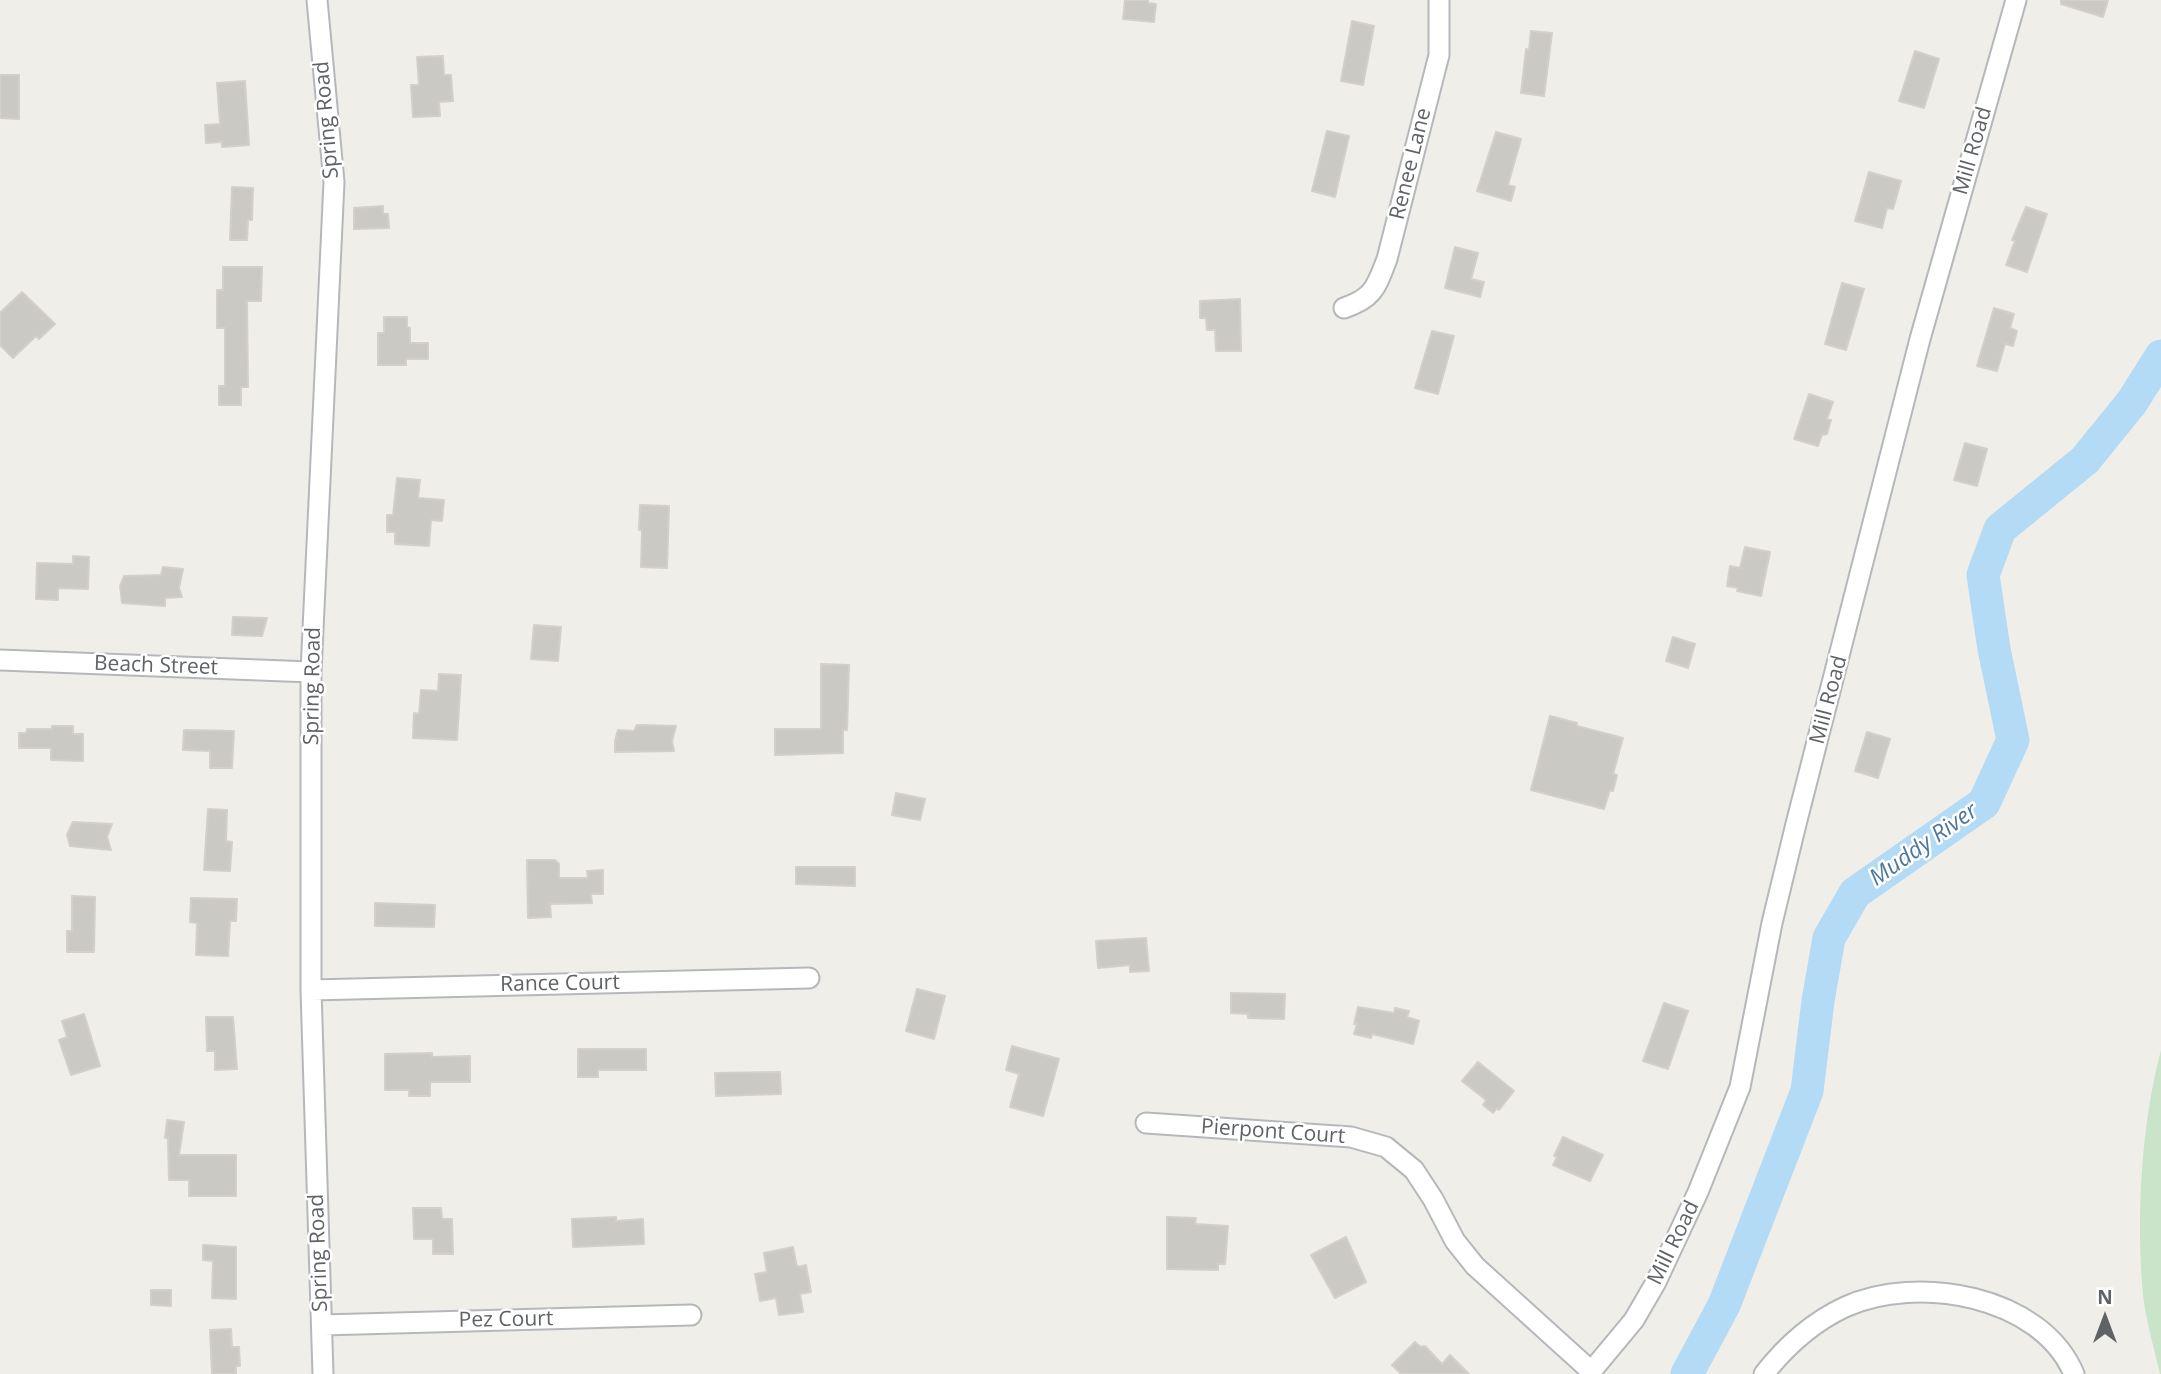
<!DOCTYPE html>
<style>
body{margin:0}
#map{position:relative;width:2161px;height:1374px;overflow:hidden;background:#f0eee9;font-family:"Open Sans",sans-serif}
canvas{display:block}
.north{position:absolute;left:2070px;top:1283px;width:70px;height:70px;-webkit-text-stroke:5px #fff;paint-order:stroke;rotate:0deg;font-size:19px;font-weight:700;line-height:28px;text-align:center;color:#606366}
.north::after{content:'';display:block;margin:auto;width:24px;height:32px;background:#606366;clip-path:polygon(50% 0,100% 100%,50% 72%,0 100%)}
</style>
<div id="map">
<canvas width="2161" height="1374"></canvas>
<div class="north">N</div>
</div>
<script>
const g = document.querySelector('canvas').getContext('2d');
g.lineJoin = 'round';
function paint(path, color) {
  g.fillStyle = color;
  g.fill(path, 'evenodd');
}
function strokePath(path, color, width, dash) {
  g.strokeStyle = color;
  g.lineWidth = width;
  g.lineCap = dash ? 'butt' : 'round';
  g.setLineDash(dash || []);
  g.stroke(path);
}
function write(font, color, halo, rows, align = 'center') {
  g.font = font + ' "Open Sans",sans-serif';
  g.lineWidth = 5;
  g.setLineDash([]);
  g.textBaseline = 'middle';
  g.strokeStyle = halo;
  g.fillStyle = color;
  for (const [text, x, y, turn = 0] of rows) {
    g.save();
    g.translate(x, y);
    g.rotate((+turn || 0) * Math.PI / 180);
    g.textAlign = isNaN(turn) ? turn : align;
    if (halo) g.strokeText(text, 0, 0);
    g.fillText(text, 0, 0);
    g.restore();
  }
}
paint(new Path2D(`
 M2161 1050V1374H2160C2154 1348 2146 1321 2143 1295 2136 1218 2141 1125 2161 1050Z`), '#cae4c9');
strokePath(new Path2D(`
 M1687 1374 1724 1305 1807 1091 1818 1001 1829 938 1855 893 1984 803 2013 740 1994 649 1983 575 2000 529 2085 460 2132 402 2161 356`), '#b4dbf5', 33);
const building = new Path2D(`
 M1125 0H1148V3L1156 4 1154 22 1123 19Z
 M2061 0H2108L2103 17 2061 4Z
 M1352 21 1374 26 1363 85 1341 81Z
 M1531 31 1552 33 1544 96 1521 93 1526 49 1529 50Z
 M1915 51 1939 59 1924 108 1899 101Z
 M443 56 444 75H451L453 101 439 102 440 116 413 117 411 85H419L417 57Z
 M0 75H19V119L0 118Z
 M245 81 249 145 222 147V142L206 143 205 125 220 124 217 83Z
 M1327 131 1349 136 1335 197 1312 191Z
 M1496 132 1521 139 1508 185 1515 187 1511 201 1477 191Z
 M1869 172 1901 181 1893 209 1887 208 1882 228 1855 221Z
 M232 187 253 188 252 220H248L247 240H230Z
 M383 206V214H388L389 228 354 229V208Z
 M2026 207 2047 214 2027 272 2006 265 2015 241 2012 240Z
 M1455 247 1478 253 1471 279 1484 282 1480 297 1445 288Z
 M223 267H262L261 301H247L248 387H241V405H219V386H225V328H217V290H223Z
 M1842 283 1864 289 1846 350 1825 344Z
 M22 292 55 324 39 339 36 336 13 358 0 345V313Z
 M1240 299 1241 351H1216L1215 330H1207L1206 318H1200V301Z
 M1994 308 2014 314 2010 328 2017 331 2013 346 2005 344 1997 371 1977 366Z
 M384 317H407V327L410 328V343H428V359H406V365H378V333H384Z
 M1432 331 1454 336 1438 394 1415 388Z
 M1809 394 1833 402 1827 419 1831 420 1827 434 1822 435 1818 446 1794 439Z
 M1965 443 1987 449 1977 486 1954 480Z
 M397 478 420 480 418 498 444 500 442 521 431 520 429 546 395 544V532H387V515H393Z
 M640 505 669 506 667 568 641 567 642 530H639Z
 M1745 547 1770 552 1761 596 1737 591 1738 588 1727 586 1730 566 1740 568Z
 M73 556 89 557 88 589 58 588V600L36 599 37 563 73 564Z
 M163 567 183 569 179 588 182 597 165 598V606L122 603 120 586 124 576 161 575Z
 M233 617 267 618 262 636 232 635Z
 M534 625 561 627 558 661 531 659Z
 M1673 637 1695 644 1688 668 1666 661Z
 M821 664 849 665 847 730H843V753L775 755V729H821Z
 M439 674 461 675 457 740 413 738 414 713 419 714 421 690 438 691Z
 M1550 716 1577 723V726L1623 738 1613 774 1617 775 1613 791 1610 790 1604 809 1531 790Z
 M637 725 676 726 672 741 674 751 615 752V741L618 730 634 731Z
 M52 726H73V734H83V761L51 760V748H19V733H26L27 729H52Z
 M184 730 234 731 232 768H210V751L183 750Z
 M1867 732 1890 739 1878 778 1855 771Z
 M896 793 925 799 920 820 892 815Z
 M208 809 227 810 226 841 232 842 230 871 204 870Z
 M73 822 112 824 107 837 111 850 70 846 67 835Z
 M527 860H555L559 864V878H588L587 871 603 870V894H591L592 903 550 904 551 917 528 918Z
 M796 867H855V886L796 884Z
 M72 896 95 897 94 952H67V931H72Z
 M191 898 237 899 236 921H230L228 956 196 955 197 923 190 922Z
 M375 903 435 905 434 927 375 926Z
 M1146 938 1149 971 1130 972V965L1098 968 1096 941Z
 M917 989 945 996 934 1039 906 1031Z
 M1231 993 1285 994 1284 1019 1248 1018V1014L1231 1013Z
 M1664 1003 1688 1011 1668 1069 1643 1061Z
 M1358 1007 1394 1013 1395 1008 1409 1011 1407 1017 1419 1021 1413 1044 1372 1034 1371 1038 1354 1034 1357 1024H1354Z
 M84 1014 100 1066 71 1075 59 1040 67 1037 62 1021Z
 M206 1017H233L237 1069 215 1070V1051H207Z
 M1012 1046 1059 1059 1043 1116 1010 1107 1019 1074 1006 1070Z
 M578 1049H646V1070H598V1077H578Z
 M432 1053V1057L470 1056V1082H430V1096H409V1090H385V1054Z
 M1478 1062 1514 1091 1499 1110 1497 1108 1493 1113 1483 1105 1486 1100 1462 1081Z
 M780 1072 781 1094 716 1096 715 1073Z
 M167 1120 184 1122 179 1155H236V1196H189V1180H169L168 1138H165Z
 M1563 1137 1603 1155 1590 1181 1553 1165 1557 1157 1554 1156Z
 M413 1208H441L442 1219H452L453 1254H433V1239H414Z
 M616 1217V1221L643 1219 644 1244 573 1247 572 1219Z
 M1167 1217 1196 1218 1195 1224 1228 1226 1225 1264H1218V1270L1167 1269Z
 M1346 1237 1366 1282 1335 1298 1311 1255Z
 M203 1245 236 1247V1299L212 1298 213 1261 203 1260Z
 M793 1247 797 1267 806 1265 811 1292 800 1294 803 1312 779 1315 776 1298 760 1301 755 1274 767 1272 764 1253Z
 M151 1290H171V1306L151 1305Z
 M231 1329 232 1347H239L240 1366H236V1374H212L210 1330Z
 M1415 1342 1421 1347 1425 1346 1442 1364 1450 1355 1469 1374H1401L1392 1365Z`);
paint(building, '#cbc9c4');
strokePath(building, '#d4cfc7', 2);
const minor = new Path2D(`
 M317 0 334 182 311 672V990L323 1374
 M1344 308C1374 298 1376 287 1387 259L1439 55V0
 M0 660 311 672
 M311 990 809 978
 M1146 1123 1351 1137 1386 1147 1414 1170 1433 1199 1455 1241 1475 1266 1591 1371
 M322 1325 691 1315
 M1589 1374 1634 1320 1656 1282 1698 1192 1740 1087 1772 923 1796 824 1920 339 2016 0
 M1764 1374C1786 1346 1813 1322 1845 1307 1916 1274 2041 1295 2074 1374`);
strokePath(minor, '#b5b8bb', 23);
strokePath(minor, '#fff', 19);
write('21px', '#606366', '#fff', [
 ["Spring Road",327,120,-95],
 ["Mill Road",1973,151,-74],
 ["Renee Lane",1411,164,-76],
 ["Beach Street",156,666,2],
 ["Spring Road",313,686,-89],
 ["Mill Road",1829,700,-75],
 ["Rance Court",560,984,-1],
 ["Pierpont Court",1273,1132,4],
 ["Mill Road",1674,1243,-64],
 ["Spring Road",319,1253,-92],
 ["Pez Court",506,1320,-1]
]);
write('italic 23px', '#4d779d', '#fff', [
 ["Muddy River",1924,845,-35]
]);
</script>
